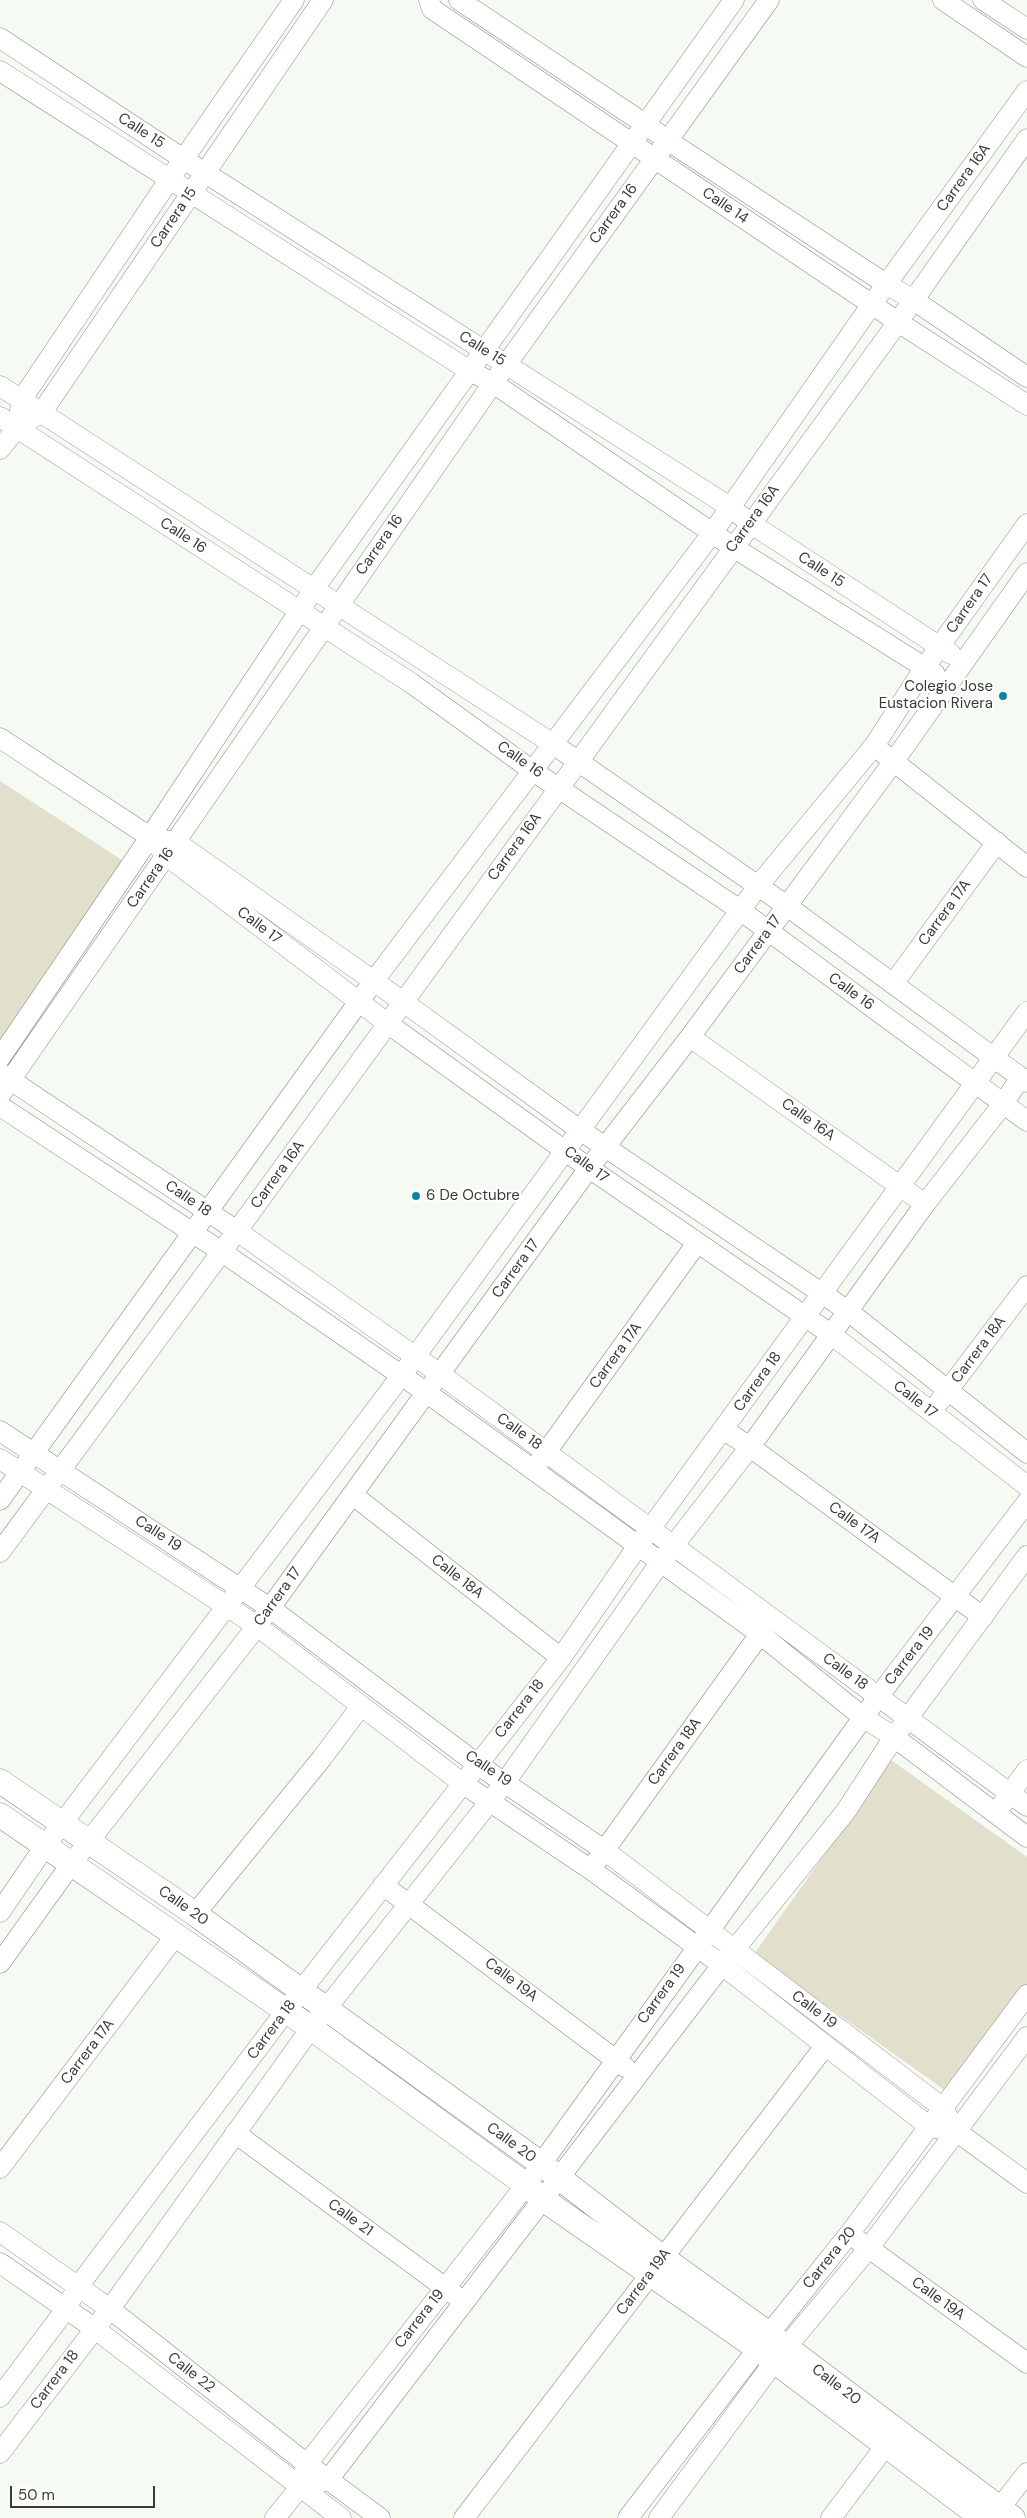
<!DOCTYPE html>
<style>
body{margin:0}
#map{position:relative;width:1027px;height:2518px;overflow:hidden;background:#f5faf3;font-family:"DM Sans",sans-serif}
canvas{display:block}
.scale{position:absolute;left:10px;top:2486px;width:145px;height:22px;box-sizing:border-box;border:2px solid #393b39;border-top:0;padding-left:6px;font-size:15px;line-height:18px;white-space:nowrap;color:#393b39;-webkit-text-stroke:4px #fff;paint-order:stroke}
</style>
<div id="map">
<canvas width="1027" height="2518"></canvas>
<div class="scale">50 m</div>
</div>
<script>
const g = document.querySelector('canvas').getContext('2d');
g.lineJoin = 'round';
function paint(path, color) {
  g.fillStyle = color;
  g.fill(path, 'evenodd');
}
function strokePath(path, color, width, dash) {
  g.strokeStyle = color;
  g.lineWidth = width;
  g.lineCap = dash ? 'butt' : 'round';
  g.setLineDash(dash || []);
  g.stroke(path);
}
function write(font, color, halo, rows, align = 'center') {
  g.font = font + ' "DM Sans",sans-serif';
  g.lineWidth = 4.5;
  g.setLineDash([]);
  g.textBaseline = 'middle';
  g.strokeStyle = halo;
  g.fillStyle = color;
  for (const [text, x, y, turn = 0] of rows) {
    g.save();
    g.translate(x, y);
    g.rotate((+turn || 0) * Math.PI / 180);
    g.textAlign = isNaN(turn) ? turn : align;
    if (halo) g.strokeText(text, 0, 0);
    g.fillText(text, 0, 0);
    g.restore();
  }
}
paint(new Path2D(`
 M0 781 125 862 0 1046Z
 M891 1760 1027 1857V1985L950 2094 754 1954Z`), '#e2dfcc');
const minor = new Path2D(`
 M429 0 432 9 898 322 1027 405
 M459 0 645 124 667 140 886 284 912 299 1027 377
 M943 0 1027 57
 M983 0 1027 29
 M0 38 185 160 730 507 750 523 951 654
 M0 71 470 371 493 383 733 547 935 674
 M0 386 553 744 787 906 1027 1082
 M20 411 22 399 169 180 294 0
 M0 417 411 683 533 771 740 910 1027 1121
 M0 449 17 428 42 412 323 0
 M0 738 150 837 167 856 387 1023 589 1168 832 1335 1027 1486
 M883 753 1027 867
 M164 840 176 842 402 1001 580 1130 848 1311 1027 1453
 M893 984 997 842
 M690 1037 925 1204
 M0 1058 150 837 314 589 734 0
 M0 1073 237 1231 440 1374 1027 1806
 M0 1095 493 383 769 0
 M0 1106 222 1252 427 1393 760 1634 864 1718 894 1737 1027 1837
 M939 1402 1027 1286
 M724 1430 750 1447 983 1617
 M0 1431 270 1608 477 1764 604 1850 943 2108 956 2131
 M0 1459 257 1626 462 1783 590 1869 722 1965 930 2127 956 2131 1027 2183
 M539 1462 697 1243
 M353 1495 561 1658
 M0 1500 373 982 713 532 872 304 1027 91
 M0 1552 237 1231 898 322 1027 139
 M1003 1803 1027 1770
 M596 1862 760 1634
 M383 1885 625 2067
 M0 1912 45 1846 401 1376 758 886 874 746 925 667 1027 524
 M195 1914 322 1758 361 1706
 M0 1963 72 1863 257 1626 589 1168 690 1037 894 761 1027 573
 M235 2133 455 2295
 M0 2168 176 1935
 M0 2232 110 2309 307 2464 380 2518
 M859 2241 1027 2363
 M0 2263 94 2328 341 2518
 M0 2397 66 2309 77 2288 301 1991 561 1658 637 1547 1027 1012
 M0 2453 110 2309 311 2028 506 1781 660 1563 750 1447 925 1204 1003 1104 1021 1077
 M300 2487 328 2480 722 1965 846 1811 894 1737 1027 1556
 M275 2518 300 2487 307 2464 526 2185 878 1697 1027 1502
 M464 2518 825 2046
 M628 2518 769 2334 850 2233 1027 1995
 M659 2518 774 2362 868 2249 1027 2037
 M831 2518 887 2444
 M992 2518 1027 2473`);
const tertiary = new Path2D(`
 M0 1781 195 1914 540 2163 662 2257 769 2334 1013 2518
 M0 1815 311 2028 526 2185 544 2200 758 2349 982 2518`);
strokePath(minor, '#898d87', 21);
strokePath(tertiary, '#898d87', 25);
strokePath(minor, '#fff', 20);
strokePath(tertiary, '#fff', 24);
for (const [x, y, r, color] of [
 [1003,696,5,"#0a83a8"],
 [416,1196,5,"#0a83a8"]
]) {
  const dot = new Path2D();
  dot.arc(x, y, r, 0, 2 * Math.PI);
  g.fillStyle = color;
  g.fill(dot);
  strokePath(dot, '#fff', 2);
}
write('15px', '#393b39', '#fff', [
 ["Calle 15",141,131,33],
 ["Carrera 16A",964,178,-54],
 ["Calle 14",725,206,34],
 ["Carrera 16",614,214,-54],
 ["Carrera 15",174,218,-56],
 ["Calle 15",482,349,32],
 ["Carrera 16A",753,519,-54],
 ["Calle 16",183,536,33],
 ["Carrera 16",380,545,-55],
 ["Calle 15",821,570,33],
 ["Carrera 17",970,604,-55],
 ["Calle 16",520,760,35],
 ["Carrera 16A",515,847,-54],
 ["Carrera 16",151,878,-55],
 ["Carrera 17A",945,913,-54],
 ["Calle 17",259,926,37],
 ["Carrera 17",758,945,-54],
 ["Calle 16",851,992,36],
 ["Calle 16A",808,1120,35],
 ["Calle 17",586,1165,36],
 ["Carrera 16A",278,1175,-54],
 ["Calle 18",188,1199,34],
 ["Carrera 17",516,1269,-54],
 ["Carrera 18A",979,1350,-53],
 ["Carrera 17A",616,1356,-54],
 ["Carrera 18",758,1382,-54],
 ["Calle 17",915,1400,38],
 ["Calle 18",519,1432,36],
 ["Calle 17A",854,1523,36],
 ["Calle 19",158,1534,33],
 ["Calle 18A",457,1577,38],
 ["Carrera 17",278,1597,-54],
 ["Carrera 19",910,1656,-52],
 ["Calle 18",845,1672,36],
 ["Carrera 18",520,1709,-52],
 ["Carrera 18A",675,1752,-54],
 ["Calle 19",488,1769,34],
 ["Calle 20",183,1906,35],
 ["Calle 19A",511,1980,37],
 ["Carrera 19",662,1994,-54],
 ["Calle 19",814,2010,37],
 ["Carrera 18",272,2030,-53],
 ["Carrera 17A",88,2052,-53],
 ["Calle 20",511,2143,36],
 ["Calle 21",350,2218,36],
 ["Carrera 20",830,2258,-51],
 ["Carrera 19A",644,2282,-53],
 ["Calle 19A",938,2299,36],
 ["Carrera 19",420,2319,-52],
 ["Calle 22",191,2373,38],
 ["Carrera 18",55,2380,-53],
 ["Calle 20",836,2385,37]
]);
write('15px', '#393b39', '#fff', [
 ["Colegio Jose",993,687],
 ["Eustacion Rivera",993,704],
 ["6 De Octubre",426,1196,"left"]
], 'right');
</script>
